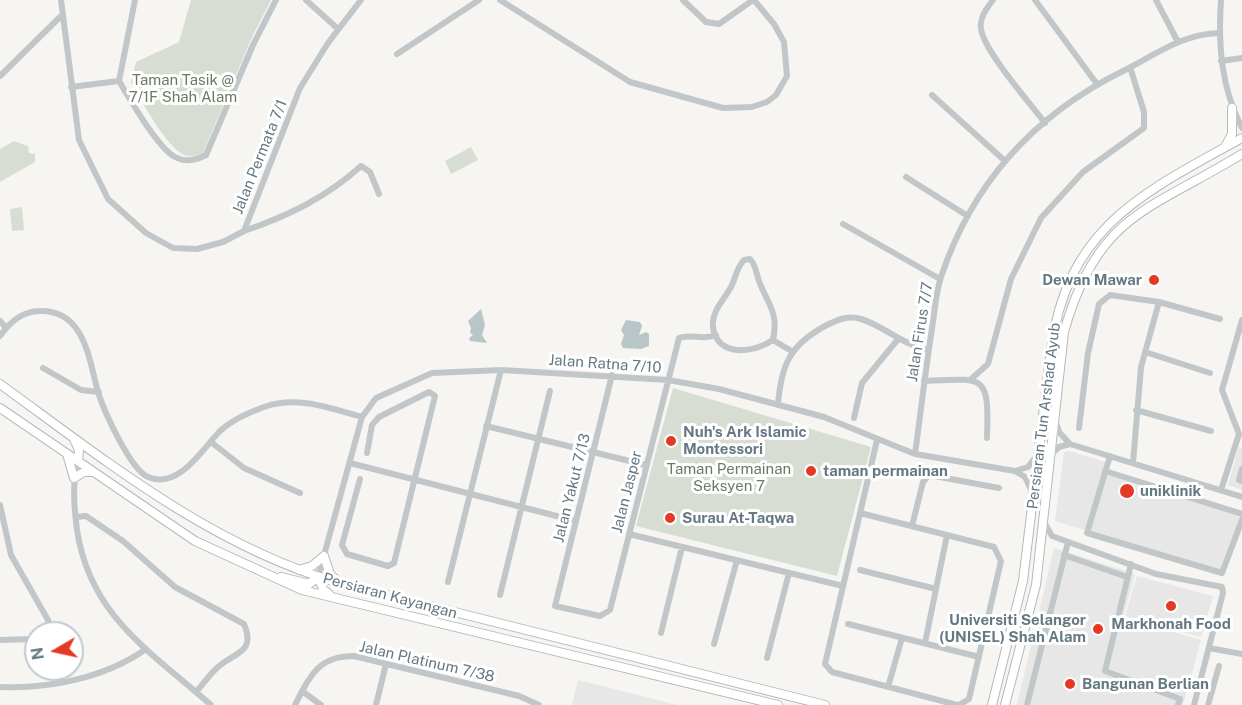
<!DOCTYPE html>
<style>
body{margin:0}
#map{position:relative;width:1242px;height:705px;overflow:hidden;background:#f6f5f2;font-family:"Public Sans",sans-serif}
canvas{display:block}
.north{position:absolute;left:24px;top:621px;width:60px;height:60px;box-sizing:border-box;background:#fff;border:2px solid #c1c9ce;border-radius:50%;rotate:261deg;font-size:16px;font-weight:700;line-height:24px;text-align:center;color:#657984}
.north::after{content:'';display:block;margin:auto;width:21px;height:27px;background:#e43a24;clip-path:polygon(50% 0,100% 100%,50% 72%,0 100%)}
</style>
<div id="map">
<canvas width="1242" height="705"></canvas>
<div class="north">N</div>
</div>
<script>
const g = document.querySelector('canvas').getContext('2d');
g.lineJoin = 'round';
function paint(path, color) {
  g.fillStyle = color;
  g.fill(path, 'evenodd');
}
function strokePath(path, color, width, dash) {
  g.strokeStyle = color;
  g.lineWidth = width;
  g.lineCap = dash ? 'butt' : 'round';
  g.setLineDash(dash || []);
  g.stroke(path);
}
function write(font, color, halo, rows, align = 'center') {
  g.font = font + ' "Public Sans",sans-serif';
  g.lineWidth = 6;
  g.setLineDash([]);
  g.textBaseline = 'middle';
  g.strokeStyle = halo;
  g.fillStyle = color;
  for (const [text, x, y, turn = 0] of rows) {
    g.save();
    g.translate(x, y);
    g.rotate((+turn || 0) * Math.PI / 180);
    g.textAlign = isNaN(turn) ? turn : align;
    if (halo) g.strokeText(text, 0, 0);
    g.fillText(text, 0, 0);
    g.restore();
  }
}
paint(new Path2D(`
 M1239 447 1242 448V490L1228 485Z
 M1069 451 1106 462 1103 472 1241 516 1223 569 1208 568 1055 521 1064 452Z
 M1054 548 1135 574 1123 618 1201 640 1183 705H1017Z
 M1137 576 1213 596 1201 637 1125 616Z
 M578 680 677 705H572Z`), '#e6e7e6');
paint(new Path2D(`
 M191 0H271L252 37 203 153C197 155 191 158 184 155 167 148 140 99 131 82L136 62 179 42Z
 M14 141 28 146 29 153 35 154V162L0 182V149Z
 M471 147 478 160 451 174 445 161Z
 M22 207 24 230 12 231 10 209Z
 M673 388 871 447 837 576 636 526Z`), '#d8ddd3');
paint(new Path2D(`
 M481 309 485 325 482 335 487 343 470 341 469 338 473 335 470 333 471 328 468 321Z
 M626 320 640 322 642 326 639 335 646 332 649 334V346L641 349 623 348 621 344 624 335 621 330Z`), '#b8c6c9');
const major = new Path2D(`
 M1225 147 1232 134V108
 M0 384C106 461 211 546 339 583L825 705
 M0 408 195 541 302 590 778 705
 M74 439 79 450 78 461
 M67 454 74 478 84 472H93
 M299 570 312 566 324 556 330 574 339 583
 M281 577 309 584 318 577
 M318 577 323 589 332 597
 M992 705 1023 581 1051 349C1068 226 1143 193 1242 138
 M1005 705 1036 585 1064 332C1097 214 1149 211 1242 154`);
strokePath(major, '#b4b9bc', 10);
strokePath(new Path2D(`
 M61 0 79 140 108 199 146 233 173 248 197 249 223 242 244 231 300 88 328 43 361 0
 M306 0 338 29
 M500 0 630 82 723 108 752 107 767 102 776 95 787 76 784 42 774 24 754 0
 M683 0 706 22 719 24 753 0
 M993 0C987 8 979 18 981 29 984 51 1030 103 1045 123
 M1035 0 1097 84
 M1156 0 1178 42
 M1221 0C1218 46 1221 87 1242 128
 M397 54 479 0
 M1221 61 1242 58
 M0 76 62 15
 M119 81C130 99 157 147 175 157 186 163 196 160 206 155L253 45 276 0
 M71 87 119 81 135 0
 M932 95 1005 161
 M906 177 966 215
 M843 224 940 279
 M244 231C288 216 327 197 361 166L370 172 379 194
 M0 321 6 328
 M0 336C10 322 22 311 40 311 85 310 89 360 98 392 104 411 130 469 148 477 179 490 203 448 220 431 231 421 250 412 264 407 296 395 330 408 362 417
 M773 340C754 353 717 358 713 327 711 310 726 298 732 285 736 276 737 267 744 260L750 259C756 265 756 273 759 281 768 305 779 312 773 340L793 352
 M1145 352 1210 373
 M43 368 81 390 99 392
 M612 375 555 606 600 616 610 610 679 338C691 333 702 341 716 335
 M971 379 988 364 1011 279 1041 218 1083 172 1144 128V112L1130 67
 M924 381C986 378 989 374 987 438
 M778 405C781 365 790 345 825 326 837 320 847 315 861 319 884 326 903 345 928 350
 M1136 410 1211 431
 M854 418 862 383 899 338
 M1055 419 1059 432 1070 444 1242 497
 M486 426 646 465
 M1079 428 1088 353 1099 304 1110 295 1159 302 1220 319
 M877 440 825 664 832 672 957 705
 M211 442 244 468 300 493
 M915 454C921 410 926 366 933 322 935 308 936 292 941 277 972 184 1034 115 1123 71 1155 55 1182 34 1219 33
 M1051 455 1059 447 1070 444
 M1110 456 1087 533 1222 573 1242 520
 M78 461C72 484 74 506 77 530 90 616 150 651 211 705
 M350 463 576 521
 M1133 463 1141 367 1159 302
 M1242 469 1239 480 1242 481
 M1015 471 1028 467 1037 455
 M1105 471 1242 514
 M360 479 342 545 347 554 388 566 394 563 435 396 429 392 379 417 372 425 367 453
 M1221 490 1239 434 1222 390 1242 320
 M0 505 11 555 48 620 51 633
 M860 513 994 547 1001 561 969 699 959 705
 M76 517 86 516 123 541 175 587 244 624C256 653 235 652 218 667 210 674 203 684 196 692
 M1044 522 1052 536 1156 574 1222 587 1223 593 1194 705
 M912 526 923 482 929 475 999 488
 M629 534 843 586
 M1064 555 1127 577
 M1131 564 1105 671 1180 699 1178 705
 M860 570 936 589
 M318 577 362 417 376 398 432 373 501 370 668 380 719 389 824 417 915 454 1015 471 1025 477 1033 494
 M448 582 501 370
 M500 595 550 391
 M848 624 979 657
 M661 633 682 547
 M0 640 36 639
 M925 643 947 535
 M714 644 737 560
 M1209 648 1242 654
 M767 658 789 573
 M58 669 61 682
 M0 687C49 689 105 678 146 649
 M888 687 902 638
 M302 691 321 705
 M295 705C310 676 318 656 354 656L519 696 539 705
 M376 705 386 664
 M1027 705 1068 542
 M1208 705 1219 666`), '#c1c6c8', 6);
strokePath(major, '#fff', 8);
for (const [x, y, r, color] of [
 [1154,280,6,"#e43a24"],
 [671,441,6,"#e43a24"],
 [811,471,6,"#e43a24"],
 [1127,491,8,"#e43a24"],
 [670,518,6,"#e43a24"],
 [1171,606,6,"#e43a24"],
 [1098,629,6,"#e43a24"],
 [1070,684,6,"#e43a24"]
]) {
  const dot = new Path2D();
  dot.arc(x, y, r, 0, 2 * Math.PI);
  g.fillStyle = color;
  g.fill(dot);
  strokePath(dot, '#fff', 2);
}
write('15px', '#6b7b63', '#fff', [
 ["Taman Tasik @",183,80],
 ["7/1F Shah Alam",183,97],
 ["Taman Permainan",729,469],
 ["Seksyen 7",729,486]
]);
write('15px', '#657984', '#fff', [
 ["Jalan Permata 7/1",260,157,-68],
 ["Jalan Firus 7/7",920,332,-81],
 ["Jalan Ratna 7/10",605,364,4],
 ["Persiaran Tun Arshad Ayub",1044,416,-83],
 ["Jalan Yakut 7/13",572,488,-76],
 ["Jalan Jasper",627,492,-76],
 ["Persiaran Kayangan",390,596,15],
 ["Jalan Platinum 7/38",427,662,13]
]);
write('bold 15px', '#657984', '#fff', [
 ["Dewan Mawar",1142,280,"right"],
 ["Nuh's Ark Islamic",683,432],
 ["Montessori",683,449],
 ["taman permainan",823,471],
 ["uniklinik",1140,491],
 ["Surau At-Taqwa",682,518],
 ["Universiti Selangor",1086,620,"right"],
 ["(UNISEL) Shah Alam",1086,637,"right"],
 ["Markhonah Food",1171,624,"center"],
 ["Bangunan Berlian",1082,684]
], 'left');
</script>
